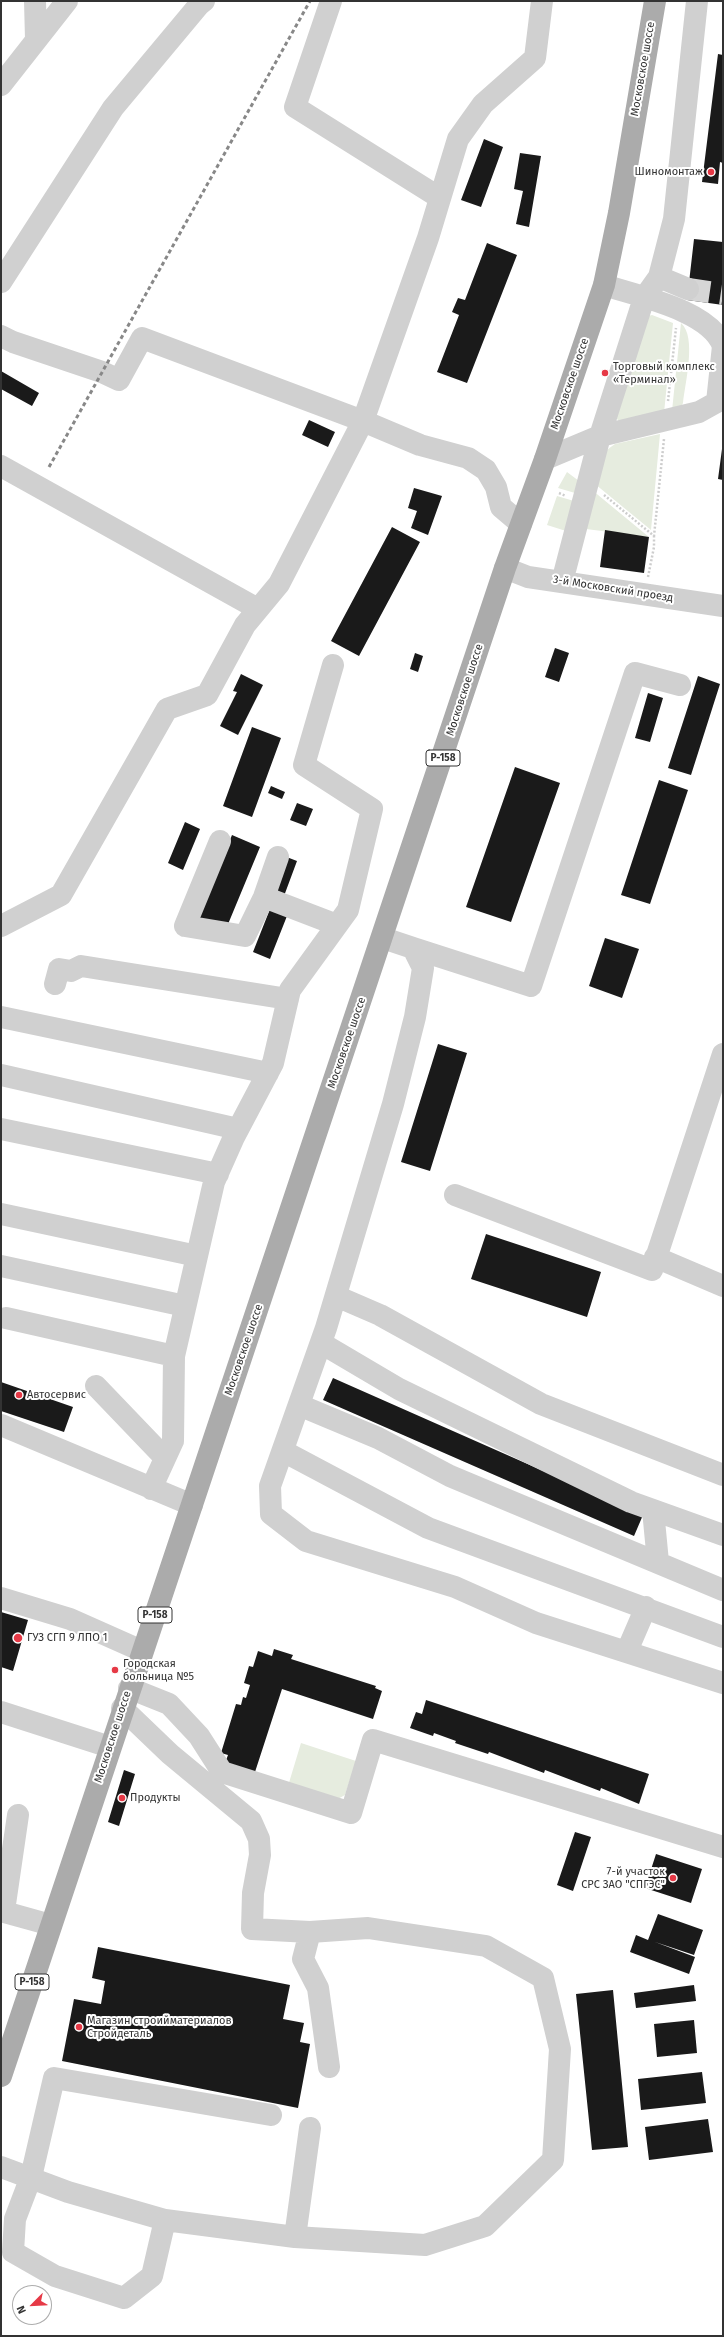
<!DOCTYPE html>
<meta charset="utf-8">
<style>
body{margin:0}
#map{position:relative;width:724px;height:2337px;overflow:hidden;background:#fff;font-family:"Fira Sans",sans-serif}
canvas{display:block}
.frame{position:absolute;inset:0;border:2px solid #333;pointer-events:none}
.north{position:absolute;left:12px;top:2285px;width:40px;height:40px;box-sizing:border-box;background:#fff;border:1px solid #adadad;border-radius:50%;rotate:246deg;font-size:11px;font-weight:700;line-height:16px;text-align:center;color:#333}
.north::after{content:'';display:block;margin:auto;width:14px;height:18px;background:#e63946;clip-path:polygon(50% 0,100% 100%,50% 72%,0 100%)}
</style>
<div id="map">
<canvas width="724" height="2337"></canvas>
<div class="frame"></div>
<div class="north">N</div>
</div>
<script>
const g = document.querySelector('canvas').getContext('2d');
g.lineJoin = 'round';
function paint(path, color) {
  g.fillStyle = color;
  g.fill(path, 'evenodd');
}
function strokePath(path, color, width, dash) {
  g.strokeStyle = color;
  g.lineWidth = width;
  g.lineCap = dash ? 'butt' : 'round';
  g.setLineDash(dash || []);
  g.stroke(path);
}
function write(font, color, halo, rows, align = 'center') {
  g.font = font + ' "Fira Sans",sans-serif';
  g.lineWidth = 4;
  g.setLineDash([]);
  g.textBaseline = 'middle';
  g.strokeStyle = halo;
  g.fillStyle = color;
  for (const [text, x, y, turn = 0] of rows) {
    g.save();
    g.translate(x, y);
    g.rotate((+turn || 0) * Math.PI / 180);
    g.textAlign = isNaN(turn) ? turn : align;
    if (halo) g.strokeText(text, 0, 0);
    g.fillText(text, 0, 0);
    g.restore();
  }
}
paint(new Path2D(`
 M652 315 673 323 664 413 620 422 615 417 648 316Z
 M681 323C697 337 685 383 683 403L681 407 672 411Z
 M660 434 651 530 595 484C600 466 599 454 615 444Z
 M567 472 579 481 575 493 558 488Z
 M592 490 649 537 586 529Z
 M557 496 574 501 566 531 547 525Z
 M301 1743 356 1761 345 1795 336 1800 288 1786Z`), '#e6ecdf');
paint(new Path2D(`
 M718 54 723 55V163L720 162 718 184 702 182Z
 M484 139 503 147 481 207 461 200Z
 M520 153 541 156 529 227 516 224 523 191 514 189Z
 M694 239 723 242V305L687 300Z
 M487 243 517 255 467 383 437 372 459 315 452 312 458 298 465 300Z
 M1 371 39 393 32 406 1 389Z
 M309 420 335 432 328 447 302 435Z
 M722 449H723V480L718 479Z
 M414 488 442 496 428 535 411 528 417 511 408 508Z
 M392 527 420 542 359 656 331 641Z
 M605 530 649 537 644 573 600 567Z
 M555 648 569 653 559 682 545 677Z
 M415 653 423 656 418 672 410 669Z
 M241 674 263 685 238 735 220 726 237 692 233 691Z
 M698 676 720 684 691 775 668 768Z
 M648 693 663 698 650 742 635 738Z
 M252 727 281 738 252 817 223 806Z
 M515 767 560 783 511 922 466 907Z
 M659 780 688 790 650 904 621 895Z
 M271 786 285 792 282 799 268 793Z
 M297 803 313 809 306 826 290 820Z
 M185 822 200 829 183 870 168 863Z
 M232 835 260 847 226 929 198 917Z
 M284 856 297 861 284 896 272 891Z
 M270 909 287 916 270 959 253 952Z
 M605 938 639 949 622 998 589 986Z
 M438 1044 467 1053 430 1171 401 1162Z
 M486 1234 601 1272 587 1317 471 1279Z
 M333 1378 643 1515 634 1536 323 1400Z
 M1 1382 73 1407 64 1432 1 1411Z
 M1 1612 28 1620 13 1671 1 1667Z
 M274 1649 293 1655 291 1659 376 1686 375 1688 382 1691 373 1719 282 1689 255 1772 225 1763 228 1755 221 1753 236 1704 241 1705 243 1697 246 1698 250 1685 244 1683 249 1666 253 1667 258 1651 272 1656Z
 M426 1700 649 1774 639 1804 601 1788 600 1791 545 1770 544 1773 489 1752 488 1754 455 1743 456 1741 434 1733 433 1736 410 1728 416 1712 422 1714Z
 M124 1770 135 1774 119 1826 108 1822Z
 M575 1832 591 1837 573 1891 557 1885Z
 M656 1854 702 1869 691 1903 645 1888Z
 M658 1914 703 1930 694 1955 655 1942 695 1957 689 1974 630 1952 636 1935 648 1940Z
 M98 1947 290 1985 283 2019 304 2023 300 2042 310 2044 298 2108 62 2061 74 1999 101 2004 105 1981 92 1978Z
 M694 1985 696 2001 636 2008 634 1993Z
 M613 1990 628 2147 592 2150 576 1994Z
 M694 2020 697 2053 657 2057 654 2024Z
 M702 2072 706 2103 641 2110 638 2079Z
 M708 2119 713 2152 649 2160 645 2127Z`), '#1a1a1a');
strokePath(new Path2D(`
 M688 289 723 294`), '#d6d6d6', 22, [22, 11]);
strokePath(new Path2D(`
 M668 401 676 328
 M559 493 566 496
 M604 495 654 536 664 439
 M648 577 654 547V536`), '#cdcdcd', 2.5, [2, 2]);
strokePath(new Path2D(`
 M35 1 36 39
 M331 1 295 107 440 198
 M1 85 67 1
 M659 277 688 289
 M1 282 113 108 199 5 204 1
 M1 336 13 342 102 372 119 380 142 338 363 421 279 584 245 625 207 695 167 709 61 895 1 926
 M545 459 600 436 699 412 717 402 723 346C710 310 637 296 604 285
 M1 466 258 609
 M521 524 501 507 496 487 486 470 468 458 420 445 363 421 428 238 458 139 483 104 535 58 542 1
 M505 568 528 577 723 606
 M562 582 600 436 644 298 659 277 674 219 697 1
 M220 841 185 926 245 936 264 897 278 857
 M264 897 337 925
 M383 938 413 948 423 968 415 1017 393 1104 326 1328 270 1486 271 1514 306 1541 455 1587 536 1623 723 1683
 M413 948 531 986 635 673 680 685
 M55 984 59 969 71 971 81 966 288 999
 M1 1017 268 1073
 M1 1075 238 1129
 M1 1129 218 1174
 M455 1195 652 1270 723 1054
 M1 1214 197 1256
 M655 1257 723 1286
 M1 1266 185 1306
 M336 1296 380 1315 541 1404 723 1475
 M6 1318 174 1356
 M321 1343 399 1389 631 1502 723 1535
 M96 1386 165 1458
 M299 1405 378 1438 450 1476 723 1590
 M1 1425 192 1505
 M283 1451 428 1528 723 1637
 M151 1489 173 1441 174 1356 214 1182 234 1137 273 1063 290 990 348 910 372 809 304 765 333 665
 M653 1510 658 1562
 M1 1598 70 1619 142 1651
 M627 1651 646 1607
 M129 1688 169 1704 199 1736 222 1772 351 1813 373 1740 723 1847
 M1 1712 110 1747
 M1 1911 51 1925
 M4 1911 18 1815
 M310 1932 303 1959 318 1988 329 2067
 M1 2167 68 2192 165 2220 295 2237 425 2245 485 2226 553 2160 560 2049 543 1978 486 1946 368 1928 310 1932 252 1929 253 1893 260 1855 259 1839 251 1821 170 1754 122 1708
 M165 2220 152 2276 124 2298 55 2276 13 2252 15 2219 31 2177 54 2078 271 2115
 M295 2237 310 2128`), '#d0d0d0', 22);
strokePath(new Path2D(`
 M1 2076 505 568 545 459 604 285 619 213 655 1`), '#ababab', 22);
strokePath(new Path2D(`
 M49 467 310 1`), '#888', 3, [4, 3]);
for (const [x, y, r, color] of [
 [711,172,4,"#e63946"],
 [605,373,4,"#e63946"],
 [19,1395,4,"#e63946"],
 [18,1638,5,"#e63946"],
 [115,1670,4,"#e63946"],
 [122,1798,4,"#e63946"],
 [673,1878,4,"#e63946"],
 [79,2027,4,"#e63946"]
]) {
  const dot = new Path2D();
  dot.arc(x, y, r, 0, 2 * Math.PI);
  g.fillStyle = color;
  g.fill(dot);
  strokePath(dot, '#fff', 1.5);
}
for (const [x, y, w] of [
 [443,758,34],
 [155,1615,34],
 [32,1982,34]
]) {
  const box = new Path2D();
  box.roundRect(x - w / 2, y - 8, w, 16, 3);
  g.fillStyle = '#fff';
  g.fill(box);
  strokePath(box, '#333', 1);
}
write('bold 10px', '#333', null, [
 ["Р-158",443,758],
 ["Р-158",155,1615],
 ["Р-158",32,1982]
]);
write('11px', '#333', '#fff', [
 ["Московское шоссе",643,69,-80],
 ["Московское шоссе",570,384,-71],
 ["3-й Московский проезд",613,589,9],
 ["Московское шоссе",465,690,-72],
 ["Московское шоссе",347,1043,-71],
 ["Московское шоссе",244,1350,-71],
 ["Московское шоссе",113,1737,-72]
]);
write('11px', '#333', '#fff', [
 ["Шиномонтаж",703,172,"right"],
 ["Торговый комплекс",613,367],
 ["«Терминал»",613,380],
 ["Автосервис",27,1395],
 ["ГУЗ СГП 9 ЛПО 1",27,1638],
 ["Городская",123,1664],
 ["больница №5",123,1677],
 ["Продукты",130,1798],
 ["7-й участок",665,1872,"right"],
 ["СРС ЗАО \"СПГЭС\"",665,1885,"right"],
 ["Магазин строийматериалов",87,2021],
 ["Стройдеталь",87,2034]
], 'left');
</script>
